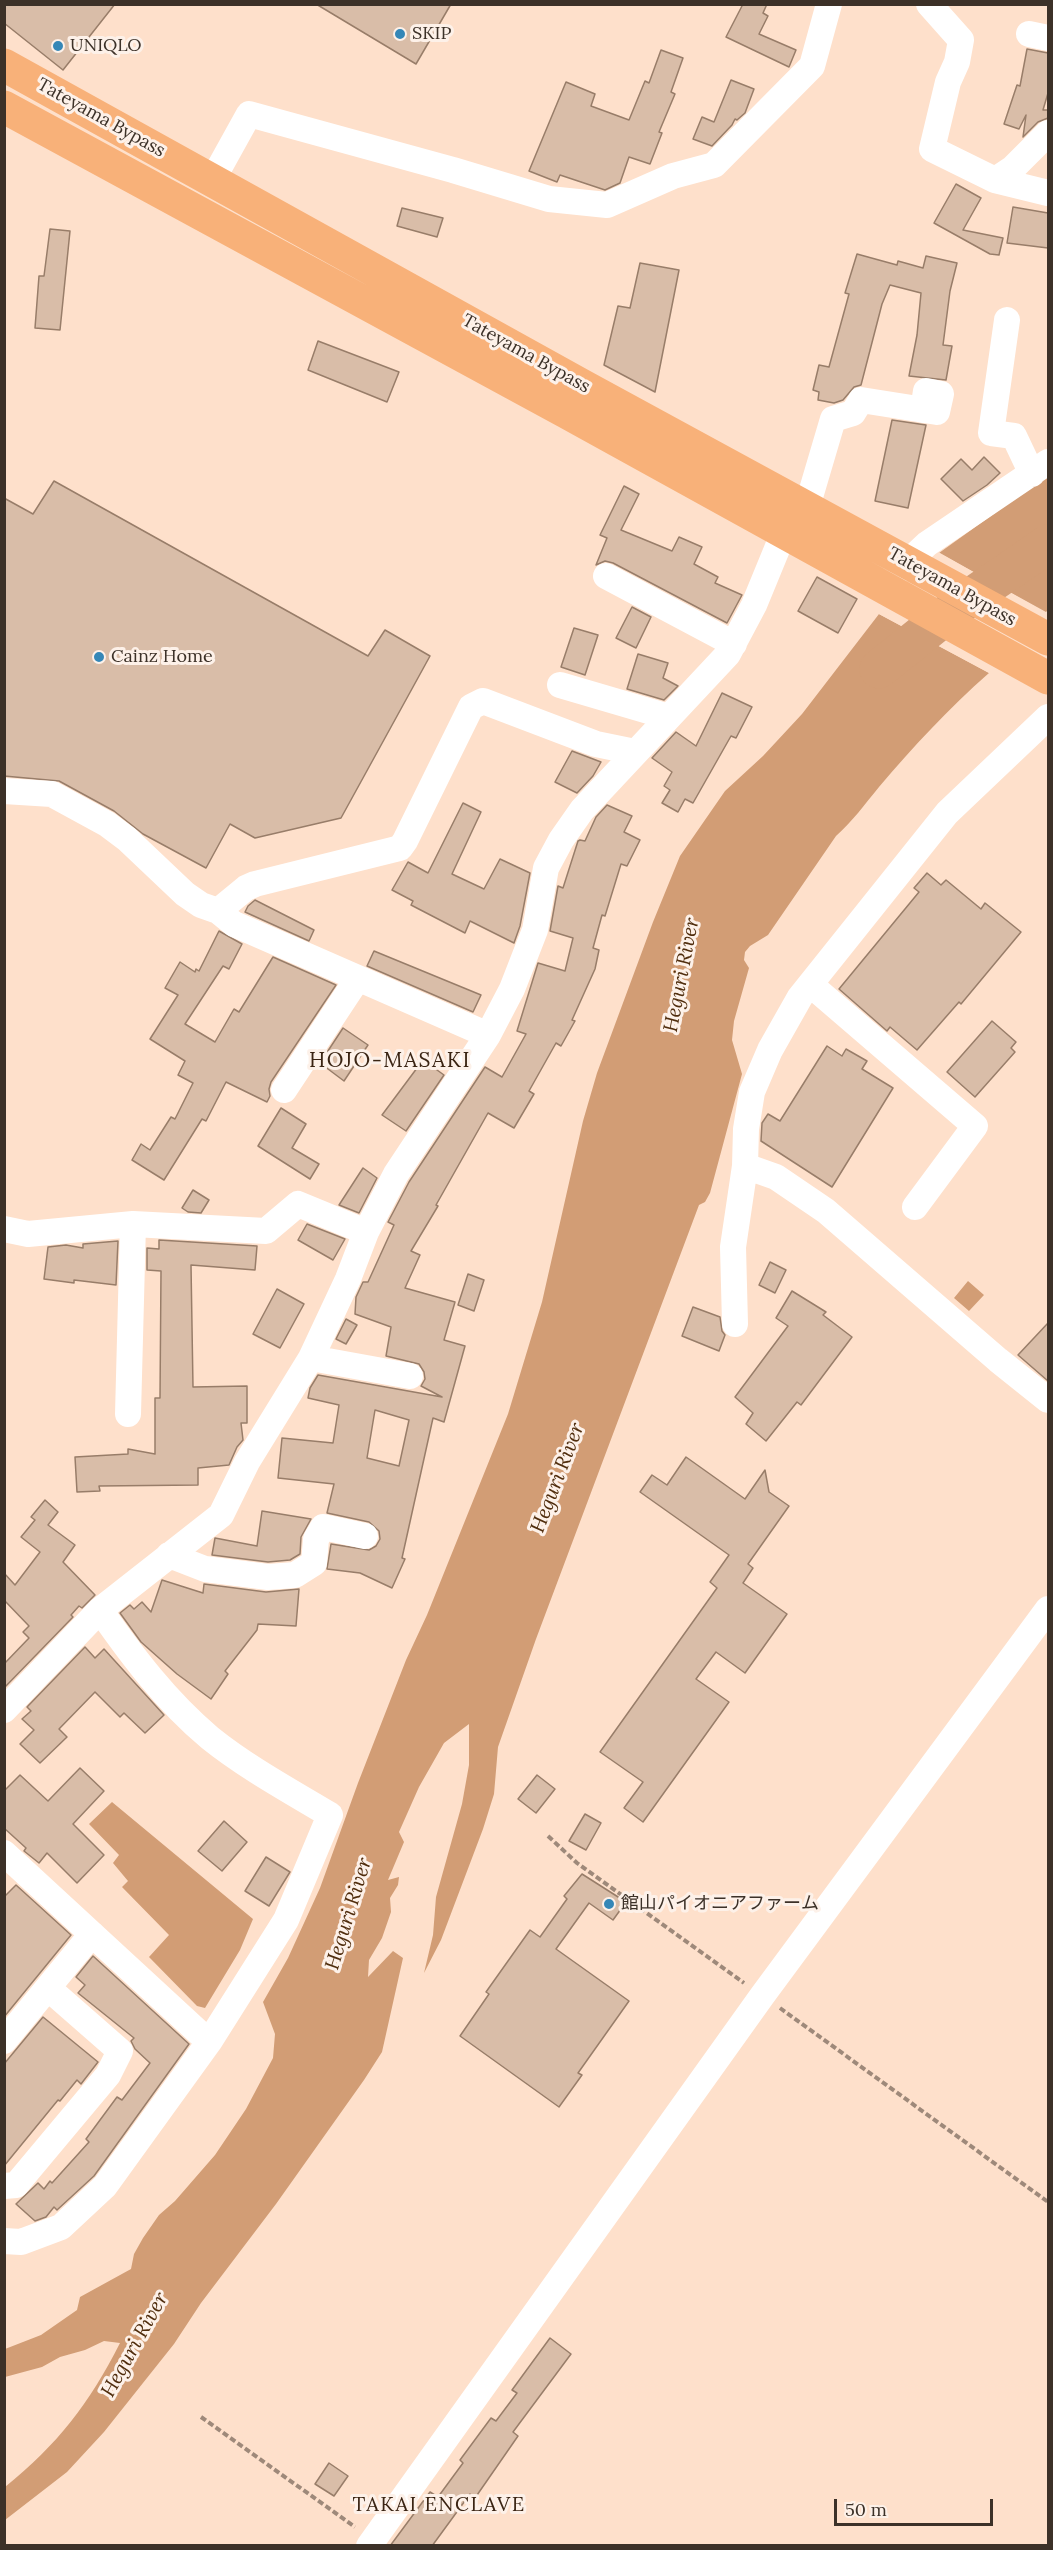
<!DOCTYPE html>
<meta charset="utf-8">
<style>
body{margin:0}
#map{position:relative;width:1053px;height:2550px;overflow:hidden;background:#fee0cb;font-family:Lora,serif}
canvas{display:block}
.frame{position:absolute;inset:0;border:6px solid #3c3128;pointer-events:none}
.scale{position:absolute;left:834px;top:2499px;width:159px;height:27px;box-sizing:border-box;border:3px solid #3c3128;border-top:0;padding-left:8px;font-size:18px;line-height:21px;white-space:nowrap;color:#3c3128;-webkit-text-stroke:4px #fdf1e9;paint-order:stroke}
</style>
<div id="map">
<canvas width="1053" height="2550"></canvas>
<div class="frame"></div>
<div class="scale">50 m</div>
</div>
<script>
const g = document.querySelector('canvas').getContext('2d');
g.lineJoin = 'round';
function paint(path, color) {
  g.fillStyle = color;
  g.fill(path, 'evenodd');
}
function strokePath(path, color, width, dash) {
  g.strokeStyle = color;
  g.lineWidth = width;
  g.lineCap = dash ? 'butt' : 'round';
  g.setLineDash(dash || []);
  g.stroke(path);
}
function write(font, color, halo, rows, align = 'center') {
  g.font = font + ' Lora,"Noto Sans JP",serif';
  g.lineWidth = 6;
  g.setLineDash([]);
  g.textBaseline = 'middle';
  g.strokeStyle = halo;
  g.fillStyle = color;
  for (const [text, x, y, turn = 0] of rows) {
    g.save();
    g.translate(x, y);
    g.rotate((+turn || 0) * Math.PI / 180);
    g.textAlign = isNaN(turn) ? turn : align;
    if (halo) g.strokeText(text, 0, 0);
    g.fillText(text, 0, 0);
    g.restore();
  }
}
paint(new Path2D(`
 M1048 475V610L1046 612 939 553Z
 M879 614 989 673C949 708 913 747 879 787 865 804 852 822 836 836L768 935 750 946 745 952 744 960 749 968 734 1021 732 1040 742 1074 710 1193 705 1202 699 1205 536 1639 498 1747 494 1794 483 1829 441 1940 424 1973 433 1935 436 1897 462 1804 469 1765V1724L444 1743 419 1787 399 1832 404 1842 388 1880 399 1877 398 1885 390 1898 391 1912 382 1938 369 1960 368 1977 393 1951 403 1958 382 2052 364 2080 276 2204 201 2303 174 2344 104 2432 67 2472 5 2520V2487C58 2444 89 2404 120 2343L104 2341 85 2350 60 2357 42 2367 5 2377V2349L41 2335 77 2310 80 2297 131 2269 134 2254 143 2238 159 2215 175 2201 215 2155 246 2109 273 2058 275 2034 263 2002 288 1958 320 1888 358 1783 406 1660 427 1615 508 1414 542 1302 583 1121 597 1073 653 922 680 856 725 791 763 756 802 714Z
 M968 1281 984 1295 969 1311 954 1298Z
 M112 1802 253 1919 240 1950 205 2008 197 2006 149 1957 169 1935 122 1887 128 1881 113 1863 119 1855 89 1824Z`), '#d29d75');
paint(new Path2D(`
 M937 551 940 553 1048 614 1044 615 938 556Z
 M881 611 990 670 991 674 877 613Z`), '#fee0cb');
strokePath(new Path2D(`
 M879 669 955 608 1048 544`), '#d29d75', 39);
const building = new Path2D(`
 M4 4H115L63 70 4 23Z
 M316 4H451L416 64Z
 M743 4H767L763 13 768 16 759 34 796 50 789 67 726 37Z
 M1027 49 1048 53V93L1043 110H1048V118L1038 122 1023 137 1026 115 1019 129 1004 124 1017 85 1020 86Z
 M661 50 683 58 671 92 675 94 659 132 662 133 650 164 629 157 620 183 605 190 560 175 557 182 529 171 566 82 595 94 591 106 629 120 645 81 649 83Z
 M731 80 754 89 745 113 737 120 735 119 732 125 712 146 693 139 702 117 714 122Z
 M956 184 981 198 963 230 1003 238 999 255 990 254 934 223Z
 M1013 207 1048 213V248L1007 243Z
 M402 208 443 218 437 237 397 226Z
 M50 229 70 231 60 330 35 328 39 276H44Z
 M857 254 897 265 898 261 923 268 926 256 957 263 950 291 943 345 952 346 946 380 909 376 917 335 921 293 890 285 882 304 861 385 854 387 843 400 834 403 818 400 819 392 813 390 819 365 829 367 849 294 845 293Z
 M640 263 679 270 655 392 604 365 618 306 630 308Z
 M318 341 399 372 387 402 308 370Z
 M892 420 926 425 908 508 875 501Z
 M984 457 1000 473 987 485 963 501 941 479 961 459 972 470Z
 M54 481 368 656 385 630 430 656 341 818 255 838 230 824 206 868 143 834 114 811 59 781 4 776V498L33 514Z
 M624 486 639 494 621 530 672 551 679 537 702 547 694 564 718 577 715 583 742 595 727 623 613 563 605 561 596 565 607 538 600 535Z
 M817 577 857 599 838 633 798 611Z
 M632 607 651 617 636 648 616 638Z
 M574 628 598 635 585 675 561 667Z
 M638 654 668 663 663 678 678 686 664 700 627 689Z
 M722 693 752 707 736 738 731 736 693 803 685 799 678 812 662 803 670 790 664 786 672 772 652 758 676 732 696 746Z
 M572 751 601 762 593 776 577 793 555 782Z
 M463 803 481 812 452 874 484 889 500 859 530 873 520 926 514 943 470 921 465 933 411 905 413 901 392 890 408 862 428 873Z
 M607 805 632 816 624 832 640 840 627 866 621 864 605 916 602 915 593 948 599 950 595 969 572 1020 575 1021 561 1046 556 1043 529 1091 534 1094 514 1128 488 1113 436 1205 438 1206 411 1251 420 1255 405 1288 455 1302 444 1340 465 1346 444 1422 433 1418 402 1558 405 1559 392 1588 360 1573 327 1569 331 1544 369 1550 376 1546 380 1539 379 1531 369 1522 327 1513 334 1484 278 1478 282 1438 333 1443 339 1405 308 1398 310 1388 318 1375 442 1397 421 1386 425 1379 424 1372 419 1364 386 1356 391 1327 355 1314 356 1297 363 1282H368L394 1225 388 1222 409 1182 485 1067 502 1077 526 1034 517 1031 538 963 565 971 573 938 550 931 558 886 563 888 578 841 580 840 585 841 596 817ZM375 1410 409 1420 399 1466 367 1458Z
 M927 873 941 885 946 880 981 909 985 903 1021 932 961 1004 959 1002 917 1050 890 1027 887 1031 839 989 919 892 914 888Z
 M255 900 314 930 309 941 245 912 248 906Z
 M219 931 242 944 229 969 223 966 185 1024 215 1042 234 1009 239 1012 273 957 336 985 271 1082 269 1089 270 1096 267 1102 226 1082 206 1121 202 1119 164 1180 132 1160 141 1144 150 1150 171 1117 175 1119 193 1083 178 1075 185 1061 150 1039 178 995 165 988 180 962 195 972 196 969 199 971Z
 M374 951 481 995 473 1012 367 966Z
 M992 1021 1016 1042 1011 1048 1015 1052 975 1097 947 1072Z
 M343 1028 368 1045 344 1081 320 1063Z
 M827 1046 842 1056 846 1049 867 1061 862 1069 893 1088 832 1187 761 1141 762 1123 768 1114 780 1121Z
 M423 1060 444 1075 406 1131 382 1115Z
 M281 1108 306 1124 292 1148 319 1164 310 1179 258 1146Z
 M363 1168 377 1178 359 1213 339 1205Z
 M193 1190 209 1200 201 1213 188 1212 182 1208Z
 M307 1224 345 1239 333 1260 298 1240Z
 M159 1240 257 1246 255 1270 191 1265 193 1387 247 1386V1423H241L243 1440 237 1447 229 1465 198 1468V1485L99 1486 100 1491 77 1492 75 1457 128 1454V1449L155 1454V1398H160L161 1271 147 1270V1248L159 1249Z
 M118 1241 116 1285 74 1280V1283L44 1279 48 1247 66 1245 83 1248V1244Z
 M770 1262 786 1270 775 1293 759 1285Z
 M468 1274 484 1280 474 1311 458 1305Z
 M277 1289 304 1304 280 1348 253 1334Z
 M792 1291 826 1312 823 1315 852 1337 801 1405 797 1402 766 1441 746 1424 753 1413 735 1397 788 1326 776 1318Z
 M693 1307 720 1317 722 1331 725 1335 719 1351 682 1336Z
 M346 1319 357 1325 346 1344 336 1339Z
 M1048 1323V1381L1018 1355Z
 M686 1457 745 1499 765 1470 769 1492 789 1506 748 1564 753 1568 743 1583 787 1614 745 1673 716 1652 696 1679 729 1702 643 1822 624 1808 643 1782 600 1752 717 1588 710 1582 729 1555 640 1492 652 1475 667 1485Z
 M45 1500 58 1512 48 1525 75 1545 63 1562 95 1595 82 1608 79 1606 71 1615 73 1617 5 1687 4 1664 29 1638 23 1632 29 1626 4 1600V1573L15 1585 40 1552 21 1537 35 1520 31 1517Z
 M262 1511 311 1519 301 1537 300 1554 290 1560 268 1562 212 1555 215 1538 257 1546Z
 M162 1580 203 1593 204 1584 266 1592 299 1589 296 1626 258 1624 257 1630 225 1671 228 1674 211 1699 177 1674 141 1642 120 1613 130 1605 134 1609 142 1602 151 1612Z
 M85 1647 95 1658 104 1649 164 1715 145 1733 124 1713 120 1717 95 1692 59 1729 67 1737 40 1763 20 1744 34 1730 22 1719 31 1711 27 1707Z
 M80 1768 104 1791 73 1824 104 1855 77 1883 47 1853 39 1863 24 1851 26 1848 4 1828V1791L20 1775 48 1801Z
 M537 1775 555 1789 536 1813 518 1799Z
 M585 1814 601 1823 586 1850 569 1841Z
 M224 1821 247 1842 222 1871 198 1851Z
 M266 1857 290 1872 269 1906 245 1891Z
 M582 1874 626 1902 613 1920 589 1903 556 1949 629 2001 578 2073 582 2075 559 2107 460 2036 489 1994 486 1992 530 1930 540 1937 567 1899 564 1896Z
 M16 1885 71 1935 4 2017V1897Z
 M93 1956 189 2044 94 2176 57 2210 54 2207 46 2217 35 2221 16 2204 38 2183 44 2189 50 2181 52 2183 89 2142 86 2139 117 2097 122 2100 150 2063 135 2049 131 2041 134 2038 78 1993 85 1985 76 1977Z
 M43 2017 98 2062 81 2084 77 2080 60 2101 58 2100 4 2166V2064Z
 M550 2338 571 2354 513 2432 518 2436 475 2498 470 2494 432 2546H390L430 2492 438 2497 463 2463 460 2460 491 2418 496 2421 517 2393 512 2390Z
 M329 2463 348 2476 334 2496 315 2484Z`);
paint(building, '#d9bda8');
strokePath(building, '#987d69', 1.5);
strokePath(new Path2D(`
 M548 1836 577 1863 744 1983
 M780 2008 1048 2202
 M201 2417 355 2527`), '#9e897a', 4, [6, 3]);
strokePath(new Path2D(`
 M929 4 961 40 957 62 948 82 932 149 995 180 1048 193
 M1029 34 1048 38
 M213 179 249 114 453 170 549 199 607 205 673 176 714 165 812 66 829 4
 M995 180 1013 168 1048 133
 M1007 320 991 433 1014 436 1032 474
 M807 507 833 419 853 413 861 400 937 412 941 394 926 391 923 410
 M894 575 927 544 1048 462
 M606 576 734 644
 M560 685 669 717
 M4 791 52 794 107 824 127 839 185 894 201 905 218 911 234 924 488 1035
 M218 911 246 888 255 884 400 848 405 841 471 707 483 701 596 744 635 752
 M811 985 975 1126 915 1207
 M284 1090 358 978
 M745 1166 776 1177 826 1211 998 1360 1048 1400
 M4 1229 28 1234 133 1224 266 1231 298 1204 366 1232
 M735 1324 733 1247 745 1166 746 1129 752 1092 770 1050 800 997 947 813 1048 717
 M311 1358 410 1376
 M128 1414 133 1224
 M169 1555 205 1569 268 1577 295 1575 314 1563 316 1539 323 1527 365 1536
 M4 1710 100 1610 221 1515 247 1462 311 1358 348 1279 366 1232 396 1174 488 1035 512 989 535 930 546 868 561 840 582 810 728 654 754 605 784 532
 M4 1853 209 2042
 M4 2041 92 1934
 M4 2186 16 2185 108 2075 120 2051 48 1988
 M4 2241 21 2242 61 2227 105 2186 209 2042 286 1920 330 1815C290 1791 246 1767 210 1738 166 1701 132 1656 100 1610
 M369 2546 762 1996 1048 1609`), '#fff', 26);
strokePath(new Path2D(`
 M4 65 583 386 1048 639
 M4 107 566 412 1048 678`), '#f8b179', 33);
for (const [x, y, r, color] of [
 [400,34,6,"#3587b7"],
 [58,46,6,"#3587b7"],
 [99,657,6,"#3587b7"],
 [609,1904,6,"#3587b7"]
]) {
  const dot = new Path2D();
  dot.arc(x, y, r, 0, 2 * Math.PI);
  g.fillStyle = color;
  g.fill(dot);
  strokePath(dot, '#fdf1e9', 2);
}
write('18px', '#3c3128', '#fdf1e9', [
 ["SKIP",412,34],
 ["UNIQLO",70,46],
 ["Cainz Home",111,657],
 ["館山パイオニアファーム",621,1904]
], 'left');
write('18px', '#3c3128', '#fdf1e9', [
 ["Tateyama Bypass",101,118,29],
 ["Tateyama Bypass",526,354,29],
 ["Tateyama Bypass",952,587,29]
]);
write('italic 20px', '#502d0d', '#fdf1e9', [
 ["Heguri River",682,975,-79],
 ["Heguri River",558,1478,-69],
 ["Heguri River",349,1914,-73],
 ["Heguri River",135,2345,-61]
]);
g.letterSpacing = '1.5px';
write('20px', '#3a2413', '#fdf1e9', [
 ["TAKAI ENCLAVE",439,2505]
]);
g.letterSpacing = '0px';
g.letterSpacing = '1.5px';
write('21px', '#3a2413', '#fdf1e9', [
 ["HOJO-MASAKI",390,1061]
]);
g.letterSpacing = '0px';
</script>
